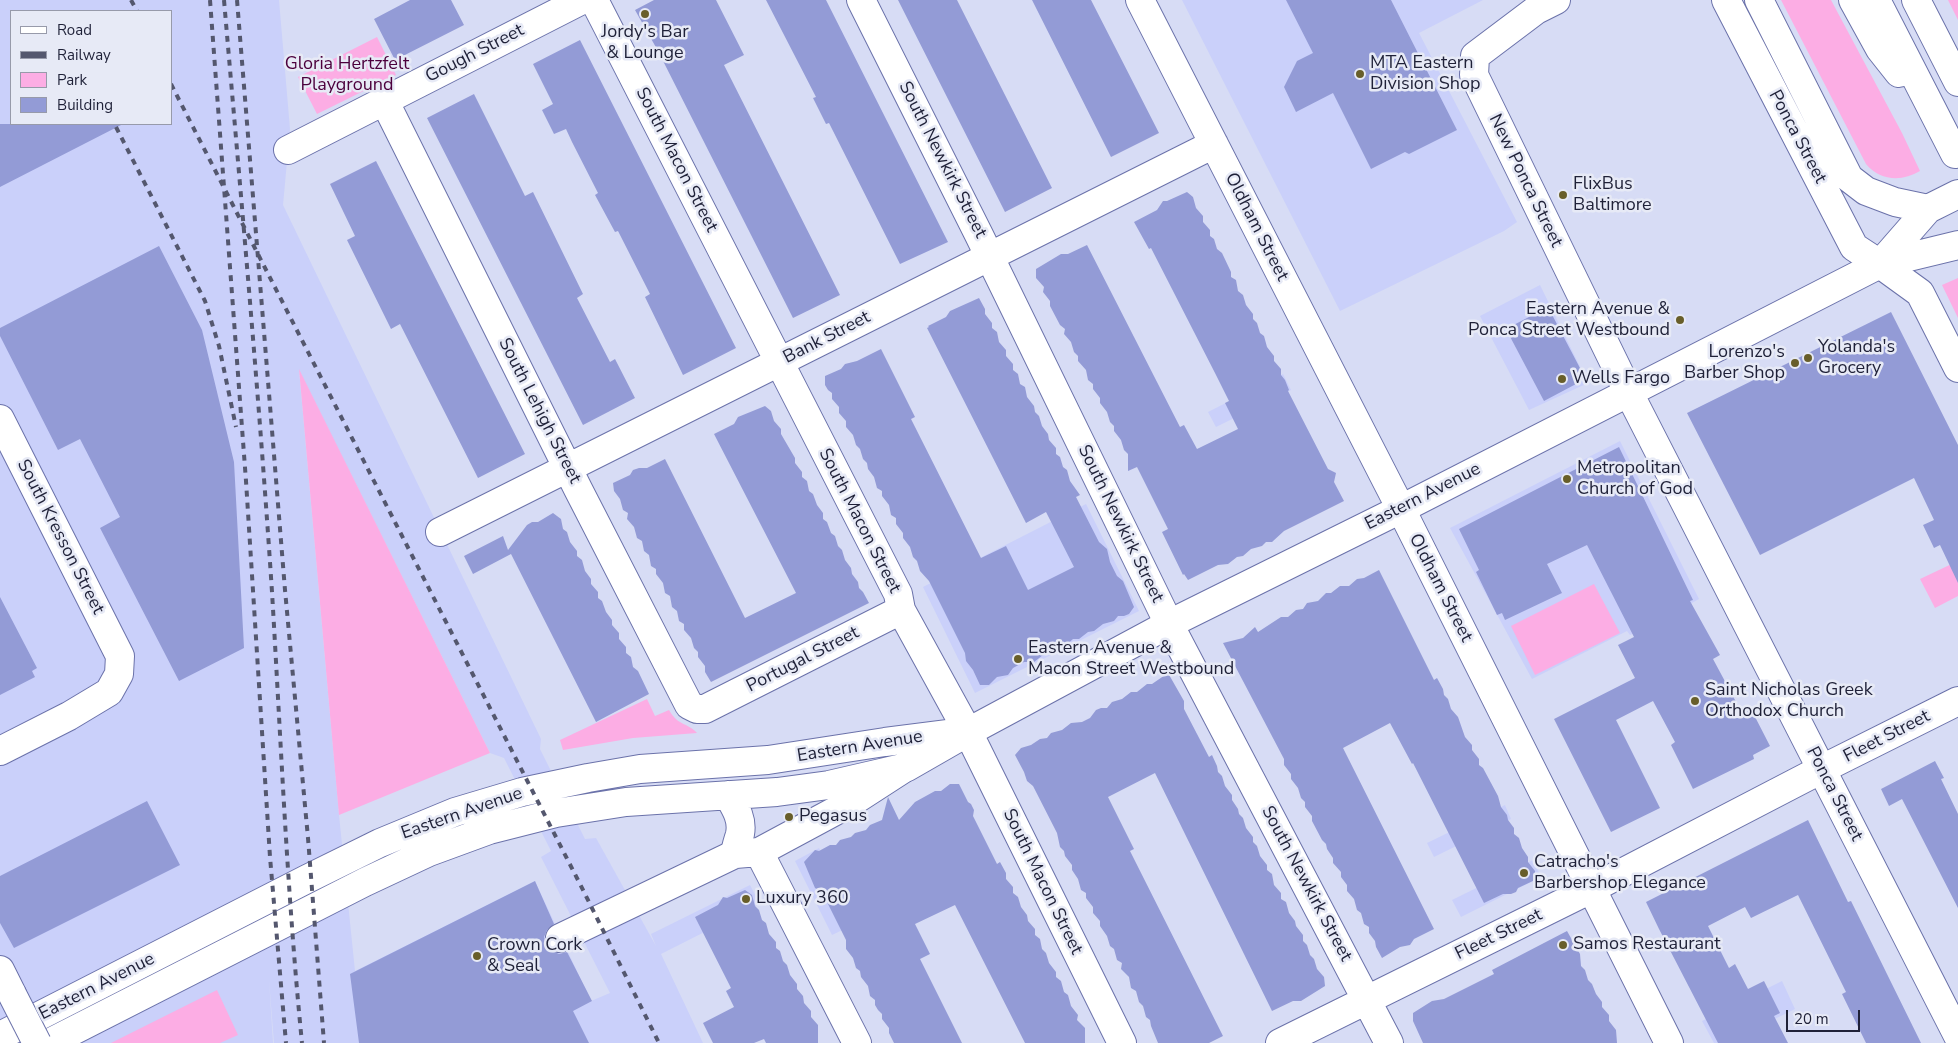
<!DOCTYPE html>
<style>
body{margin:0}
#map{position:relative;width:1958px;height:1043px;overflow:hidden;background:#d7dcf5;font-family:"Nunito Sans",sans-serif}
canvas{display:block}
.legend{position:absolute;left:10px;top:10px;width:162px;height:115px;box-sizing:border-box;background:#e7eaf6;border:1px solid #979aaa;margin:0;padding:6px 9px;list-style:none;font-size:15px;color:#1f2138}
.legend li{display:flex;align-items:center;gap:10px;height:25px}
.legend b{width:25px;border:1px solid #979aaa}
.scale{position:absolute;left:1786px;top:1010px;width:74px;height:22px;box-sizing:border-box;border:2px solid #1f2138;border-top:0;padding-left:6px;font-size:15px;line-height:18px;white-space:nowrap;color:#1f2138;-webkit-text-stroke:4px #e7eaf6;paint-order:stroke}
</style>
<div id="map">
<canvas width="1958" height="1043"></canvas>
<ul class="legend">
<li><b style="height:6px;background:#fff"></b>Road</li>
<li><b style="height:6px;background:#54576e"></b>Railway</li>
<li><b style="height:14px;background:#fcade4"></b>Park</li>
<li><b style="height:14px;background:#939bd6"></b>Building</li>
</ul>
<div class="scale">20 m</div>
</div>
<script>
const g = document.querySelector('canvas').getContext('2d');
g.lineJoin = 'round';
function paint(path, color) {
  g.fillStyle = color;
  g.fill(path, 'evenodd');
}
function strokePath(path, color, width, dash) {
  g.strokeStyle = color;
  g.lineWidth = width;
  g.lineCap = dash ? 'butt' : 'round';
  g.setLineDash(dash || []);
  g.stroke(path);
}
function write(font, color, halo, rows, align = 'center') {
  g.font = font + ' "Nunito Sans",sans-serif';
  g.lineWidth = 5;
  g.setLineDash([]);
  g.textBaseline = 'middle';
  g.strokeStyle = halo;
  g.fillStyle = color;
  for (const [text, x, y, turn = 0] of rows) {
    g.save();
    g.translate(x, y);
    g.rotate((+turn || 0) * Math.PI / 180);
    g.textAlign = isNaN(turn) ? turn : align;
    if (halo) g.strokeText(text, 0, 0);
    g.fillText(text, 0, 0);
    g.restore();
  }
}
paint(new Path2D(`
 M0 0H279L290 129 283 205 541 739 540 749 585 839 596 838 656 946 651 934 750 885 760 904 661 954 703 1043H274L269 980 273 1043H0ZM11 11H171V124H11ZM299 370 490 753 504 758 551 851 541 857 610 993 591 1001 535 881 355 971 339 815Z
 M1182 0H1483L1419 33 1517 222 1504 231 1340 311Z
 M1540 285 1588 383 1529 410 1480 316Z
 M1283 374 1291 390 1216 427 1208 412Z
 M1620 441 1699 599 1656 623 1630 635 1627 631 1532 679 1450 528Z
 M1086 504 1139 611 975 693 923 587Z
 M1505 805 1511 819 1434 857 1427 843Z
 M819 848 857 923 832 935 795 861Z
 M1533 860 1541 877 1461 917 1452 900Z
 M1782 981 1795 1009 1726 1043H1714L1702 1021Z`), '#cad0fa');
paint(new Path2D(`
 M1781 0H1831L1902 133 1920 171C1902 182 1880 181 1866 164Z
 M1948 0H1958V20Z
 M377 37 396 75 317 114 298 77Z
 M1958 278V318L1942 285Z
 M299 369 490 753 339 815Z
 M1958 561V596L1935 608 1920 579Z
 M1594 584 1620 633 1535 675 1511 626Z
 M647 699 655 716 669 710C679 727 687 722 697 733L633 738 563 750 560 740Z
 M217 990 238 1035 220 1043H111Z`), '#fcade4');
paint(new Path2D(`
 M410 0H451L464 25 395 60 374 19Z
 M654 0H716L744 55 724 65 840 295 793 318 658 51 635 10Z
 M766 0H826L948 242 900 264 829 123 826 124 813 98 816 97Z
 M898 0H957L1052 188 1005 212Z
 M1032 0H1091L1159 133 1111 157Z
 M1286 0H1391L1457 130 1409 154 1405 152 1371 169 1333 93 1296 112 1284 87 1297 61 1313 53Z
 M580 40 736 348 683 375 645 297 650 294 618 231 615 232 595 195 598 193 572 142 566 129 554 134 542 110 553 104 533 64Z
 M474 94 525 196 533 192 583 294 577 298 610 362 615 359 635 398 583 425 427 118Z
 M0 124H123L0 187Z
 M376 161 525 454 478 478 400 324 391 329 347 240 355 236 330 184Z
 M1187 192 1193 197 1196 208 1203 216V222L1210 230V236L1214 239 1217 249 1222 253 1231 272V277L1236 280 1238 291 1243 295 1246 305 1253 314V319L1257 323 1260 333 1264 336 1267 347 1274 356V361L1281 369V375L1285 380 1289 390 1288 391 1328 469 1336 473 1334 482 1344 501 1284 531 1272 542H1266L1262 546 1251 549 1243 556 1237 557 1228 564 1218 565 1188 580 1184 574 1183 575 1162 532 1168 529 1137 467 1128 471V454L1124 450 1121 440 1114 431V426L1110 422 1107 412 1100 403V398L1093 389V384L1088 380 1086 370 1078 361V356L1074 352 1071 342 1064 334 1065 329 1060 325 1050 306V301L1043 292 1044 287 1036 278V269L1061 254H1068L1087 245 1180 427 1184 425 1197 449 1238 429 1225 403 1229 401 1215 373 1151 248 1149 249 1134 222 1157 210 1163 201H1167Z
 M159 246 202 330 234 462 244 648 179 681 100 528 120 517 80 439 58 450 0 336V328Z
 M979 298 985 309V314L992 323V328L997 332 999 342 1006 350V356L1013 364V370L1018 374 1020 384 1025 387 1027 397 1034 406 1035 412 1039 416 1042 426 1048 434 1049 440 1056 448V454L1060 457 1063 467 1067 470 1070 481 1080 495 1076 497 1099 542 1107 549 1110 562 1117 576 1123 581 1134 607 1129 614 1124 616H1118L1114 621 1103 624 1094 631 1088 632 1079 639H1073L1064 647H1058L1049 654 1043 655 1034 662H1024L1013 668 1008 675 997 677 989 685H980L973 670 966 661 965 653 929 581 920 571 917 561 913 557 910 547 903 538V533L896 524V518L891 515 889 505 882 496V491L877 488 874 477 868 469 867 463 863 459 860 449 856 445 853 435 846 427V421L839 413V407L832 399V393L828 390 825 385V376L841 369 845 364 857 361 881 349 915 417 911 419 981 558 1006 546 1028 590 1074 567 1046 512 1026 523 927 328 929 327 928 326 946 317 950 311Z
 M1548 307 1581 370 1576 384 1544 401 1506 329Z
 M1891 312 1958 445V583L1940 545 1934 548 1923 525 1934 520 1914 478 1760 555 1687 413Z
 M765 406 771 411 774 421 781 429V434L795 458V463L802 472V477L807 481 809 491 813 494 817 505 823 513V519L827 522 831 533 835 536 838 546 842 550 845 560 851 568 852 574 858 582 859 588 863 592 869 603 711 682 705 672V666L698 657V652L694 648 691 638 684 630V624L679 621 677 611 672 607 670 596 665 593 663 583 656 574V569L651 566 649 555 644 551 642 541 637 538 634 527 627 519 628 513 623 510 620 499 614 491 613 483 630 475 633 470 639 468H647L665 459 745 618 796 593 714 434 734 424 738 417Z
 M1619 447 1693 600 1690 601 1720 655 1713 659 1742 713 1751 709 1770 746 1753 755 1754 759 1693 789 1671 745 1675 742 1653 701 1616 720 1660 808 1611 832 1554 719 1635 678 1618 645 1634 637 1587 545 1547 564 1562 593 1505 620 1502 613 1497 615 1476 572 1479 570 1459 529Z
 M553 513 561 519 563 529 567 532 570 542 577 551V556L582 560 585 571 591 579V584L598 592V598L602 601 606 612 612 620V625L619 633V639L626 647V653L631 657 633 667 638 671 649 694 596 722 511 554 473 574 464 556 503 536 508 550 527 525 532 522H538Z
 M1379 570 1434 680 1437 678 1443 689 1444 695 1448 699 1451 709 1458 717 1465 737 1472 745V750L1479 759V765L1483 768 1498 796 1501 807 1507 815 1508 820 1514 828V834L1519 838 1522 848 1528 857V862L1535 871V880L1518 888 1516 892 1511 894H1503L1484 903 1413 763 1412 764 1390 723 1343 748 1434 929 1414 939 1410 945 1400 947 1382 958 1376 947 1375 941 1369 933V927L1364 924 1361 913 1357 910 1354 899 1347 891V885L1341 877V872L1333 863V858L1327 849 1326 844 1322 840 1312 821V816L1305 807V802L1301 798 1298 788 1291 779V774L1284 765V759L1223 643 1243 638 1255 627 1258 632 1281 617H1288L1296 610 1303 609 1307 603 1318 601 1326 593H1331L1340 586H1349L1357 579 1364 578Z
 M0 597 37 668 32 671 35 677 0 695Z
 M1168 673 1184 701V709L1209 757 1212 755 1217 766 1218 772 1222 776 1225 786 1232 795V800L1238 809 1239 814 1243 818 1246 828 1253 837V842L1257 846 1260 856 1267 865V870L1272 874 1274 885 1281 893V899L1286 902 1289 913 1295 921 1296 926 1303 935V941L1307 945 1310 955 1314 959 1317 969 1324 977 1325 986 1301 1001H1293L1272 1011 1155 773 1108 797 1134 849 1130 851 1223 1036 1209 1043H1158L1151 1026 1150 1020 1146 1017 1143 1006 1139 1002 1136 991 1131 988 1129 977 1121 969 1122 963 1117 960 1114 949 1110 946 1107 936 1100 926V921L1093 913V907L1086 898V893L1081 890 1078 879 1072 870V865L1065 856 1064 851 1060 847 1057 833 1033 786 1027 781 1024 772 1015 755 1021 748 1031 745 1040 739 1047 738 1051 733 1062 730 1071 723 1082 722 1090 718 1096 710 1101 708H1107L1112 702 1122 699 1131 692H1137L1147 684H1152Z
 M1935 761 1944 778 1941 779 1958 814V908L1902 799 1889 806 1881 789Z
 M950 784H959L968 802 971 804 974 810 973 816 997 864 1000 862 1006 873V879L1013 887V893L1018 897 1021 907 1027 915 1028 921 1035 929V935L1040 939 1042 949 1046 953 1049 963 1056 972V977L1061 981 1064 992 1068 995 1071 1006 1078 1015 1077 1020 1085 1028V1043H1025L955 905 915 924 930 954 920 959 962 1043H894L889 1033V1028L882 1019V1014L878 1010 875 1005V1000L870 996 868 986 861 977 860 971 856 968 853 958 846 949V940L822 892 815 888 804 862 815 850 819 851 830 845H836L840 840 851 837 855 833 866 830 870 825 882 820 888 797 899 820 915 802 935 791H941Z
 M147 801 180 865 14 948 0 923V876Z
 M1808 820 1848 902 1851 901 1921 1043H1866L1842 994 1846 992 1798 895 1751 918 1745 907 1708 926 1729 968 1735 964 1748 989 1764 981 1780 1013 1774 1016 1788 1043H1718L1659 929 1646 902Z
 M535 881 554 924 547 930 544 937 546 944 552 951 559 954 567 952 592 1001 573 1011 589 1043H359L350 974Z
 M745 890 752 895 755 906 759 910 762 920 766 923 769 934 776 942V948L780 951 783 961 787 965 790 975 797 984V989L803 996 804 1003 811 1011V1017L818 1025V1043H766L764 1039 754 1043H713L703 1023 734 1007 726 991 731 988 695 917 718 905 723 897 727 898Z
 M1567 931 1580 954 1581 966 1585 970 1588 980 1592 984 1596 994 1602 1002V1007L1609 1015V1021L1616 1030 1617 1043H1423L1413 1021V1013L1432 1001 1444 999 1494 974 1492 970Z`), '#939bd6');
const minor = new Path2D(`
 M594 0 898 594 901 610 968 732 1122 1043
 M861 0 979 235 1169 624 1389 1043
 M1140 0 1401 509 1669 1043
 M384 100 578 489 689 705 697 709H705L901 610
 M288 150 582 0
 M1880 264 1920 293 1958 368
 M0 419 120 656 119 674 109 692 69 716 0 751
 M440 532 1214 144
 M759 852 857 1043
 M560 938 735 854 759 852 852 802 903 769
 M0 970 12 994
 M1280 1043 1591 889 1822 769 1958 701`);
const major = new Path2D(`
 M1556 0 1536 10 1475 56 1474 75 1628 391 1958 1036
 M1726 0 1854 247 1880 264
 M1759 0 1849 178 1866 191 1895 202 1928 209
 M1880 264 1928 209 1958 194
 M728 795C735 807 743 819 740 834 738 841 736 846 735 854
 M0 1036 307 879 380 843 455 812 522 792 588 778 640 769 768 760 885 742 956 733
 M49 1043 365 882 429 852 489 830 556 813 626 802 777 792 829 785 907 767 968 732 1169 624 1401 509 1880 264 1958 245`);
const highway = new Path2D(`
 M1853 0 1880 49 1899 73
 M1876 0 1955 154
 M1916 0 1958 82`);
strokePath(minor, '#6b72aa', 30);
strokePath(major, '#6b72aa', 30);
strokePath(highway, '#6b72aa', 30);
strokePath(minor, '#fff', 28);
strokePath(major, '#fff', 28);
strokePath(highway, '#fff', 28);
strokePath(new Path2D(`
 M131 0 137 11
 M210 0 246 481 270 857 286 1043
 M224 0C241 197 259 395 272 592 281 742 287 893 302 1043
 M237 0 285 590 308 838 324 1043
 M171 84 580 884 659 1043
 M116 127 205 301 219 346 236 427`), '#54576e', 4, [6, 6]);
const minorBridge = new Path2D(`
 M12 994 37 1043`);
strokePath(minorBridge, '#6b72aa', 30, []);
strokePath(minorBridge, '#fff', 28);
for (const [x, y, r, color] of [
 [645,14,5,"#685e2a"],
 [1360,74,5,"#685e2a"],
 [1563,195,5,"#685e2a"],
 [1680,320,5,"#685e2a"],
 [1808,358,5,"#685e2a"],
 [1795,363,5,"#685e2a"],
 [1562,379,5,"#685e2a"],
 [1567,479,5,"#685e2a"],
 [1018,659,5,"#685e2a"],
 [1695,701,5,"#685e2a"],
 [789,817,5,"#685e2a"],
 [1524,873,5,"#685e2a"],
 [746,899,5,"#685e2a"],
 [1563,945,5,"#685e2a"],
 [477,956,5,"#685e2a"]
]) {
  const dot = new Path2D();
  dot.arc(x, y, r, 0, 2 * Math.PI);
  g.fillStyle = color;
  g.fill(dot);
  strokePath(dot, '#e7eaf6', 2);
}
write('18px', '#1f2138', '#e7eaf6', [
 ["Jordy's Bar",645,33,"center"],
 ["& Lounge",645,54,"center"],
 ["MTA Eastern",1370,64],
 ["Division Shop",1370,85],
 ["FlixBus",1573,185],
 ["Baltimore",1573,206],
 ["Eastern Avenue &",1670,310,"right"],
 ["Ponca Street Westbound",1670,331,"right"],
 ["Yolanda's",1818,348],
 ["Grocery",1818,369],
 ["Lorenzo's",1785,353,"right"],
 ["Barber Shop",1785,374,"right"],
 ["Wells Fargo",1572,379],
 ["Metropolitan",1577,469],
 ["Church of God",1577,490],
 ["Eastern Avenue &",1028,649],
 ["Macon Street Westbound",1028,670],
 ["Saint Nicholas Greek",1705,691],
 ["Orthodox Church",1705,712],
 ["Pegasus",799,817],
 ["Catracho's",1534,863],
 ["Barbershop Elegance",1534,884],
 ["Luxury 360",756,899],
 ["Samos Restaurant",1573,945],
 ["Crown Cork",487,946],
 ["& Seal",487,967]
], 'left');
write('18px', '#1f2138', '#e7eaf6', [
 ["Gough Street",475,54,-27],
 ["Ponca Street",1797,137,62],
 ["South Macon Street",676,160,63],
 ["South Newkirk Street",942,160,63],
 ["New Ponca Street",1525,181,64],
 ["Oldham Street",1256,227,63],
 ["Bank Street",827,338,-27],
 ["South Lehigh Street",539,411,63],
 ["Eastern Avenue",1423,497,-27],
 ["South Macon Street",859,521,63],
 ["South Newkirk Street",1120,524,64],
 ["South Kresson Street",60,537,63],
 ["Oldham Street",1440,588,63],
 ["Portugal Street",803,660,-27],
 ["Fleet Street",1887,737,-27],
 ["Eastern Avenue",860,747,-9],
 ["Ponca Street",1834,794,63],
 ["Eastern Avenue",462,814,-19],
 ["South Macon Street",1042,882,64],
 ["South Newkirk Street",1306,884,62],
 ["Fleet Street",1499,935,-26],
 ["Eastern Avenue",97,987,-27]
]);
write('18px', '#4c003d', '#e7eaf6', [
 ["Gloria Hertzfelt",347,65],
 ["Playground",347,86]
]);
</script>
